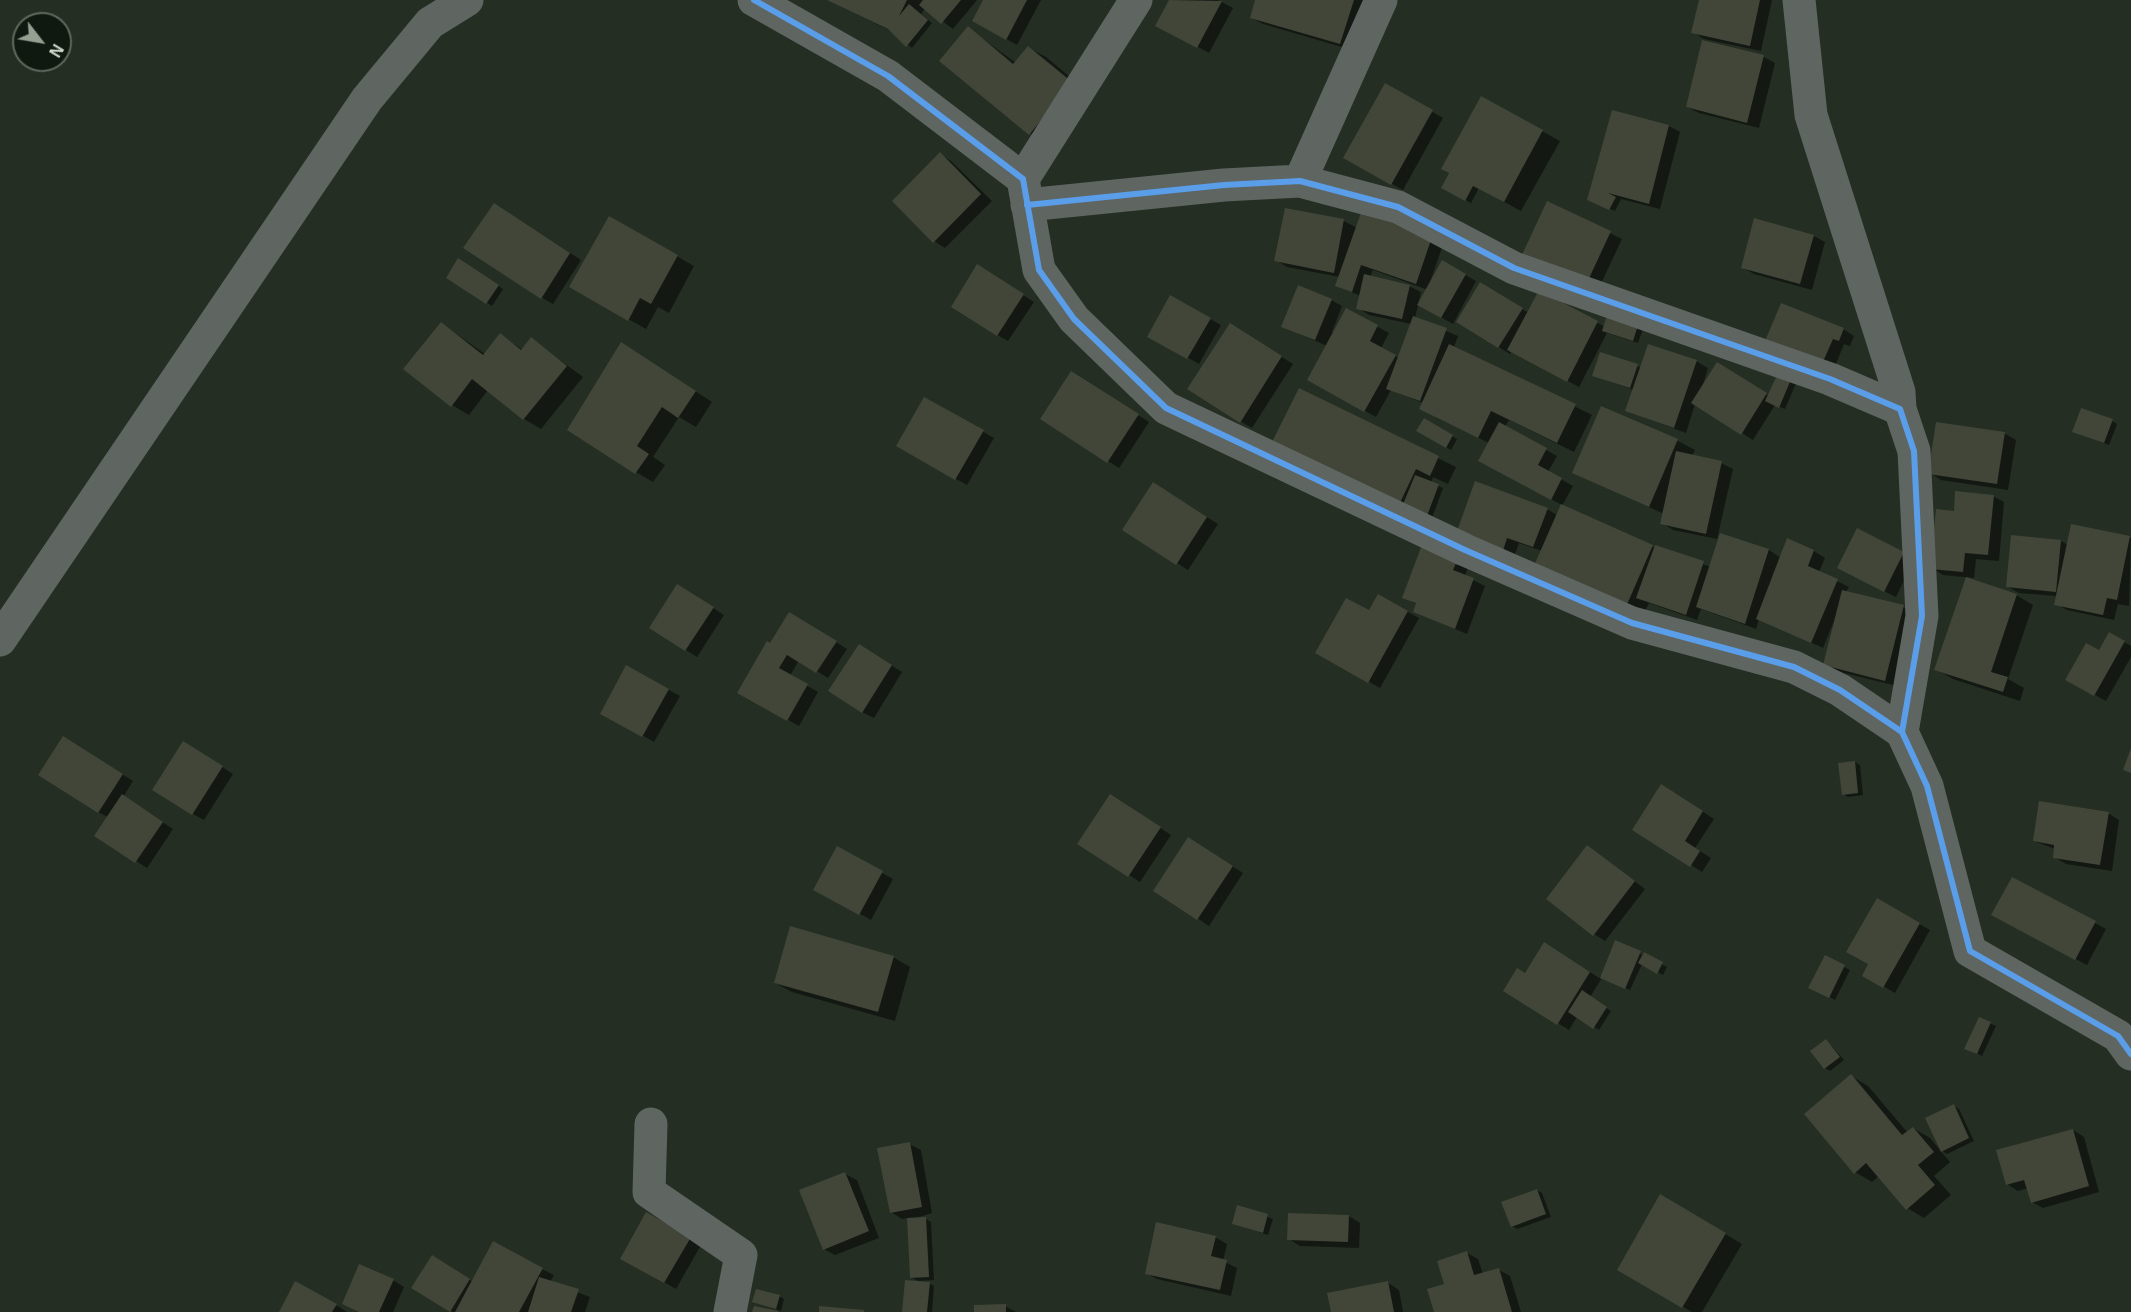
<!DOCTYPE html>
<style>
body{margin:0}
#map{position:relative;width:2131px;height:1312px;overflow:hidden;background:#242e23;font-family:Helvetica,sans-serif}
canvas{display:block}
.north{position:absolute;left:12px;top:12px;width:60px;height:60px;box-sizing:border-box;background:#10190f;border:2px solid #5e685c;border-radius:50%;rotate:121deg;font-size:16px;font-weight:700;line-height:24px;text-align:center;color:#d2ded0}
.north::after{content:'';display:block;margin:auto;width:21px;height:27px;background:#95a093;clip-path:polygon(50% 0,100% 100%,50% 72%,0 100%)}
</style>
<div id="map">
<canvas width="2131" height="1312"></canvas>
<div class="north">N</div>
</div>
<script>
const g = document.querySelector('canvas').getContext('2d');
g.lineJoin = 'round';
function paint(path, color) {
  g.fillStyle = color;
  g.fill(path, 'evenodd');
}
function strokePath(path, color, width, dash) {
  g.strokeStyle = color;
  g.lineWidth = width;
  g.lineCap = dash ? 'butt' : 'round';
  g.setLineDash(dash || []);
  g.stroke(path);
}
paint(new Path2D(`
 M828 0H977L953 29 925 8 921 14 932 23 912 48 893 32Z
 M985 0H1041L1017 45 985 27Z
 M1171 0H1218L1233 8 1209 53 1157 25Z
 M1257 0H1367L1352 50 1263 24 1252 18Z
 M1700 0H1772L1761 51 1704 39 1693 32Z
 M968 28 1016 63 1029 48 1046 57 1088 92 1047 143 1030 133Z
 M1764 57 1775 63 1759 128 1699 113 1687 107Z
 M1386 85 1443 118 1403 190 1345 158Z
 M1481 98 1560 141 1521 211 1479 188 1471 203 1443 187Z
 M1669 126 1680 132 1660 209 1621 199 1615 211 1594 202Z
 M940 154 951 161 992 201 945 248 934 241Z
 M1548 203 1622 239 1597 292Z
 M1286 210 1344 221 1357 228 1445 239 1430 282 1443 262 1476 281 1453 324 1419 305 1428 290 1373 270 1370 277 1409 286 1421 292 1415 318 1458 336 1454 347 1592 415 1574 452 1509 420 1505 427 1557 456 1548 472 1573 486 1562 506 1655 548 1711 567 1721 534 1769 550 1781 558 1814 551 1825 558 1819 572 1849 587 1846 592 1903 607 1915 613 1897 686 1836 671 1825 664 1834 621 1823 648 1759 619 1756 629 1701 609 1697 620 1649 603 1642 617 1542 551 1519 543 1511 565 1466 548 1547 509 1557 515 1562 505 1491 467 1489 443 1437 418 1423 403 1391 390 1376 417 1309 380 1327 346 1283 326 1331 300 1342 306 1332 332 1334 333 1347 310 1389 333 1381 348 1399 358 1411 324 1369 315 1358 308 1360 296 1337 285 1340 277 1287 267 1276 260Z
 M505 211 581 260 553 304 541 297Z
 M610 218 694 266 669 313 658 307 646 329 571 287Z
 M1814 236 1825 242 1812 290 1754 274 1742 267Z
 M459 260 503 289 492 306 448 277Z
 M989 273 1034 302 1008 341 997 335Z
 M1481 284 1527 312 1539 292 1605 327 1644 326 1638 343 1607 333 1579 387 1512 351 1510 354 1458 322Z
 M1171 297 1221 325 1199 364 1149 336Z
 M441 323 485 354 500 335 523 350 531 339 583 377 541 429 524 419 488 390 469 415 452 405Z
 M1843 329 1854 336 1850 346 1844 344 1834 369 1778 347Z
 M1241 332 1293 364 1252 428 1240 421Z
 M638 354 712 402 696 427 679 417 653 457 665 465 653 482 636 472Z
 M1601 354 1642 368 1696 361 1708 368 1702 388 1728 370 1769 396 1780 373 1797 381 1785 409 1775 405 1753 440 1695 404 1686 433 1627 411 1634 390 1594 376Z
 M1083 380 1149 422 1119 468 1042 419Z
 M1299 390 1456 467 1448 484 1433 477 1431 483 1443 488 1432 518 1335 477Z
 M925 399 994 438 967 485 898 446Z
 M1602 408 1678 441 1695 450 1692 456 1721 463 1733 469 1717 539 1673 530 1662 523 1664 514 1574 473Z
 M1424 420 1457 439 1451 450 1418 431Z
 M2112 421 2117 424 2109 445 2074 432Z
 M2004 433 2016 440 2008 490 1941 480 1930 473Z
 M1164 490 1218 524 1188 570 1124 529Z
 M1993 496 2004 502 1999 561 1976 559 1974 578 1943 575 1932 568 1955 513Z
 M2072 526 2131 538 2129 606 2118 604 2114 620 2067 610 2056 604 2057 596 2019 593 2007 586 2061 541 2068 545Z
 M1858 531 1914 560 1896 597 1850 574Z
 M1424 544 1469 564 1465 576 1485 586 1467 634 1414 612 1417 604 1404 597Z
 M688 592 724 615 697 657 651 628Z
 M2016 595 2033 605 2008 679 2024 688 2020 701 1953 679 1936 669Z
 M1379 596 1419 618 1380 688 1318 653 1370 612Z
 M801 620 847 649 828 678 799 660 790 676 818 692 799 726 740 693 770 645Z
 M2110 634 2131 646V657L2106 701 2067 680 2100 652Z
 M870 652 902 672 874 718 862 712Z
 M627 667 680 696 654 742 602 713Z
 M75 744 133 781 123 797 173 829 147 868 96 835 108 817 98 812Z
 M195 749 233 774 204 820 193 814Z
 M1855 762 1860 765 1863 795 1848 797 1843 794Z
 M1673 792 1714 819 1695 848 1711 858 1702 872 1691 865Z
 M1122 802 1171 835 1140 882 1079 843Z
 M2108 813 2119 820 2112 871 2066 864 2054 857 2055 849 2034 841Z
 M1199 845 1243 873 1209 926 1155 890Z
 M1588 847 1645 889 1605 941 1594 934Z
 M837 848 893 879 871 920 815 889Z
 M1877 900 1930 930 1895 993 1864 975 1869 964Z
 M2004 921 2095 923 2106 929 2087 965Z
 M1616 942 1667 967 1663 975 1642 964 1630 990 1602 978 1590 997 1611 1011 1599 1030 1577 1017 1569 1030 1505 990 1555 951 1601 979Z
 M893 957 910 967 895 1021 792 992 775 983Z
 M1825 957 1850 970 1835 1000 1810 987Z
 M1980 1019 1996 1026 1982 1056 1971 1051Z
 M1826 1040 1844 1060 1830 1071 1825 1068Z
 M1851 1076 1868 1086 1908 1133 1913 1128 1930 1138 1950 1162 1934 1176 1951 1195 1924 1218 1907 1208 1879 1176 1872 1182 1855 1172Z
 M1954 1106 1959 1109 1974 1141 1947 1154 1941 1150Z
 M2073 1130 2084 1137 2099 1192 2043 1208 2032 1202 2028 1188 2018 1191 2007 1184Z
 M909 1144 921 1150 932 1213 909 1220 926 1219 931 1222 934 1280 918 1281 912 1278 908 1218 902 1219 891 1212Z
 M845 1174 857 1180 879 1238 835 1255 824 1249Z
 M1537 1190 1542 1193 1551 1217 1517 1229 1512 1226Z
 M1661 1196 1742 1244 1702 1312H1692L1619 1270Z
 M1238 1207 1273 1219 1268 1235 1233 1224Z
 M647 1214 701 1245 676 1289 622 1258Z
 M1349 1216 1360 1223 1359 1248 1300 1246 1289 1239Z
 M1215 1237 1227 1244 1223 1261 1237 1268 1231 1296 1157 1279 1146 1273Z
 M1467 1253 1478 1259 1483 1274 1499 1270 1510 1276 1521 1312H1435L1445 1285Z
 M443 1264 473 1282 542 1269 554 1275 550 1282 590 1297 585 1312H453L413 1287Z
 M393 1280 404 1287 393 1312H359L344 1304Z
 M929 1283 934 1286 932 1312H903Z
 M1388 1283 1399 1290 1403 1312H1332Z
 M779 1296 784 1299 781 1311 754 1301Z
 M336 1305 347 1312H281Z
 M1005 1306 1016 1312H975Z`), '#0007');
paint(new Path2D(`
 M827 0H907L899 16 909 4 928 20 906 47 888 29Z
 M923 0H961L941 24 919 5Z
 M983 0H1027L1006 40 972 21Z
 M1169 0 1222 1 1197 48 1155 26Z
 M1255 0H1354L1340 44 1250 18Z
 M1699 0H1760L1750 46 1691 33Z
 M968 26 1013 64 1028 46 1072 82 1029 135 939 61Z
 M1702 40 1764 55 1747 123 1686 107Z
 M1385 83 1433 110 1391 185 1343 158Z
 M1481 96 1543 130 1504 202 1473 186 1465 201 1441 188 1449 173 1441 169Z
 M1612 110 1669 125 1649 204 1608 193 1616 197 1609 210 1587 200Z
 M940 152 981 194 933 243 892 201Z
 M1547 201 1611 231 1585 287 1521 257Z
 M494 203 570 253 541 299 463 248Z
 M1363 207 1434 231 1416 284 1361 265 1352 292 1335 286Z
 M1285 208 1344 219 1334 273 1274 261Z
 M609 216 678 255 651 304 640 298 628 321 569 287Z
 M1754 218 1814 235 1800 284 1741 268Z
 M458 258 499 285 486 304 446 278Z
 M1442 260 1466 274 1441 318 1417 305Z
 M977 264 1024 294 997 336 951 307Z
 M1364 274 1410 285 1402 319 1356 309Z
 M1480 282 1523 308 1498 348 1456 322Z
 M1298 285 1332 299 1315 340 1281 327Z
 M1539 290 1598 321 1567 382 1507 350Z
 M1170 295 1211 318 1187 359 1147 337Z
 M1781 303 1844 328 1839 341 1833 339 1822 364 1765 341Z
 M1346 308 1378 325 1370 341 1396 355 1364 412 1307 380Z
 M1608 312 1639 322 1633 341 1602 331Z
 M1413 316 1447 328 1420 401 1386 389Z
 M441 322 483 355 500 333 521 350 531 337 567 366 523 420 472 379 451 407 403 369Z
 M1230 323 1282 356 1240 423 1187 389Z
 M621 342 696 391 678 418 662 407 637 446 649 454 635 474 567 430Z
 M1449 344 1576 404 1557 443 1491 411 1478 438 1419 409Z
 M1648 344 1697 360 1674 428 1625 411Z
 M1600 352 1638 364 1630 388 1592 376Z
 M1717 362 1767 393 1741 435 1691 403Z
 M1071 371 1139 414 1107 463 1040 419Z
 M1779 371 1792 377 1779 408 1765 401Z
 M1299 388 1439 456 1430 476 1416 469 1398 507 1270 446Z
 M924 397 984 430 955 480 896 446Z
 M1601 406 1678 439 1649 507 1572 473Z
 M2081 408 2113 419 2104 443 2072 432Z
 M1424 418 1453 435 1446 448 1416 431Z
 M1499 422 1547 448 1538 465 1562 478 1551 500 1478 461Z
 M1936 422 2005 432 1997 484 1928 474Z
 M1676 451 1722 461 1706 534 1660 524Z
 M1415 475 1439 484 1427 516 1402 507Z
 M1475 481 1548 508 1533 547 1507 538 1500 560 1453 542Z
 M1153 482 1207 517 1176 565 1122 530Z
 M1955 491 1994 495 1988 555 1965 553 1963 572 1930 569 1936 509 1954 511Z
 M1561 504 1653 545 1625 609 1533 568Z
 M2071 524 2130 536 2117 600 2107 598 2103 615 2054 605Z
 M1857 528 1904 552 1884 592 1837 568Z
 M1720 533 1769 549 1745 624 1696 607Z
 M2011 535 2061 540 2056 592 2006 587Z
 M1787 538 1814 550 1808 566 1838 579 1811 643 1756 619Z
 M1423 542 1459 556 1453 570 1474 578 1455 629 1413 612 1416 603 1402 598Z
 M1655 545 1704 561 1686 615 1636 598Z
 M1966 577 2017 594 1991 672 2008 677 2003 692 1934 670Z
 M677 584 714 607 685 651 649 628Z
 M1842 590 1904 605 1885 681 1823 665Z
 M1378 594 1408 611 1368 683 1315 653 1346 598 1369 610Z
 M789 612 837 641 816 673 787 655 779 668 808 684 787 721 737 693 767 641 770 643Z
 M2109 632 2125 641 2094 696 2065 680 2086 643 2099 650Z
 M859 644 892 665 862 713 828 691Z
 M626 665 669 689 642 737 600 714Z
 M63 736 123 774 98 813 38 775Z
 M183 741 223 766 192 815 152 790Z
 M2131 748V773L2123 770Z
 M1855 761 1858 793 1842 795 1838 763Z
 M1661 784 1703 811 1685 841 1700 851 1690 867 1632 830Z
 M122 794 163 822 135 863 94 836Z
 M1110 794 1161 827 1128 877 1077 844Z
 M2039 801 2109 812 2100 865 2053 858 2054 845 2033 841Z
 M1188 837 1233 866 1197 920 1153 891Z
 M1587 845 1635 881 1593 936 1546 899Z
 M837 846 883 871 859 915 813 890Z
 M2012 877 2096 921 2075 960 1991 915Z
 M1877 898 1920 923 1883 988 1862 976 1868 964 1846 952Z
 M790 926 894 956 878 1012 774 983Z
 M1615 940 1641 951 1625 989 1600 978Z
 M1544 942 1590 972 1557 1025 1503 991 1517 968 1525 973Z
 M1644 952 1663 962 1657 974 1638 963Z
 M1825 955 1845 965 1829 998 1808 988Z
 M1582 990 1607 1007 1593 1029 1568 1012Z
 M1979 1017 1991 1022 1977 1054 1964 1049Z
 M1826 1039 1840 1057 1824 1069 1810 1051Z
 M1851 1074 1902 1135 1913 1127 1934 1152 1918 1165 1935 1185 1906 1210 1866 1163 1854 1174 1804 1114Z
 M1954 1104 1969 1138 1941 1152 1925 1118Z
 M2073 1129 2089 1186 2031 1203 2024 1180 2006 1185 1996 1150Z
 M910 1142 922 1207 890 1213 877 1148Z
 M845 1172 869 1231 823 1250 799 1190Z
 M1537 1189 1546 1214 1511 1227 1501 1202Z
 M1660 1194 1726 1233 1682 1308 1617 1270Z
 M1237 1205 1268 1214 1263 1233 1232 1224Z
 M646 1212 691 1237 664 1283 620 1259Z
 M1288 1213 1349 1215 1348 1242 1287 1240Z
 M926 1217 929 1277 910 1278 907 1218Z
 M1156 1222 1216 1236 1211 1256 1227 1260 1220 1290 1145 1274Z
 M493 1241 543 1268 519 1312H455Z
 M1467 1251 1474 1275 1499 1268 1512 1312H1434L1427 1289 1444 1284 1437 1261Z
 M432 1255 470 1279 450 1312 411 1288Z
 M359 1264 394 1279 379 1312H359L342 1304Z
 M539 1277 579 1289 571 1312H528Z
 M905 1280 930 1282 927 1312H902Z
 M295 1281 337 1304 332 1312H279Z
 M1388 1281 1394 1312H1331L1327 1293Z
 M756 1289 780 1295 776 1309 752 1302Z
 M1006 1304V1312H974V1305Z
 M754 1306 778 1311V1312H752Z
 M819 1306 864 1310V1312H819Z`), '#414639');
strokePath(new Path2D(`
 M754 0 888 76 1023 179 1039 270 1074 319 1166 408 1465 550 1632 623 1794 667 1840 690 1902 732 1927 786 1970 951 2118 1036 2131 1054
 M1799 0 1811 115 1899 392 1900 409
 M1023 179 1136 0
 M1300 181 1381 0
 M1027 205 1224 185 1300 181 1398 207 1514 268 1830 379 1900 409 1914 451 1922 616 1902 732
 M0 640 367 99 430 23 467 0
 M651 1124 649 1192 741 1255 730 1312`), '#5f6561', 33);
strokePath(new Path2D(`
 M754 0 888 76 1023 179 1039 270 1074 319 1166 408 1465 550 1632 623 1794 667 1840 690 1902 732 1927 786 1970 951 2118 1036 2131 1054
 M1027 205 1224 185 1300 181 1398 207 1514 268 1830 379 1900 409 1914 451 1922 616 1902 732`), '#5a9eea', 6);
</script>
